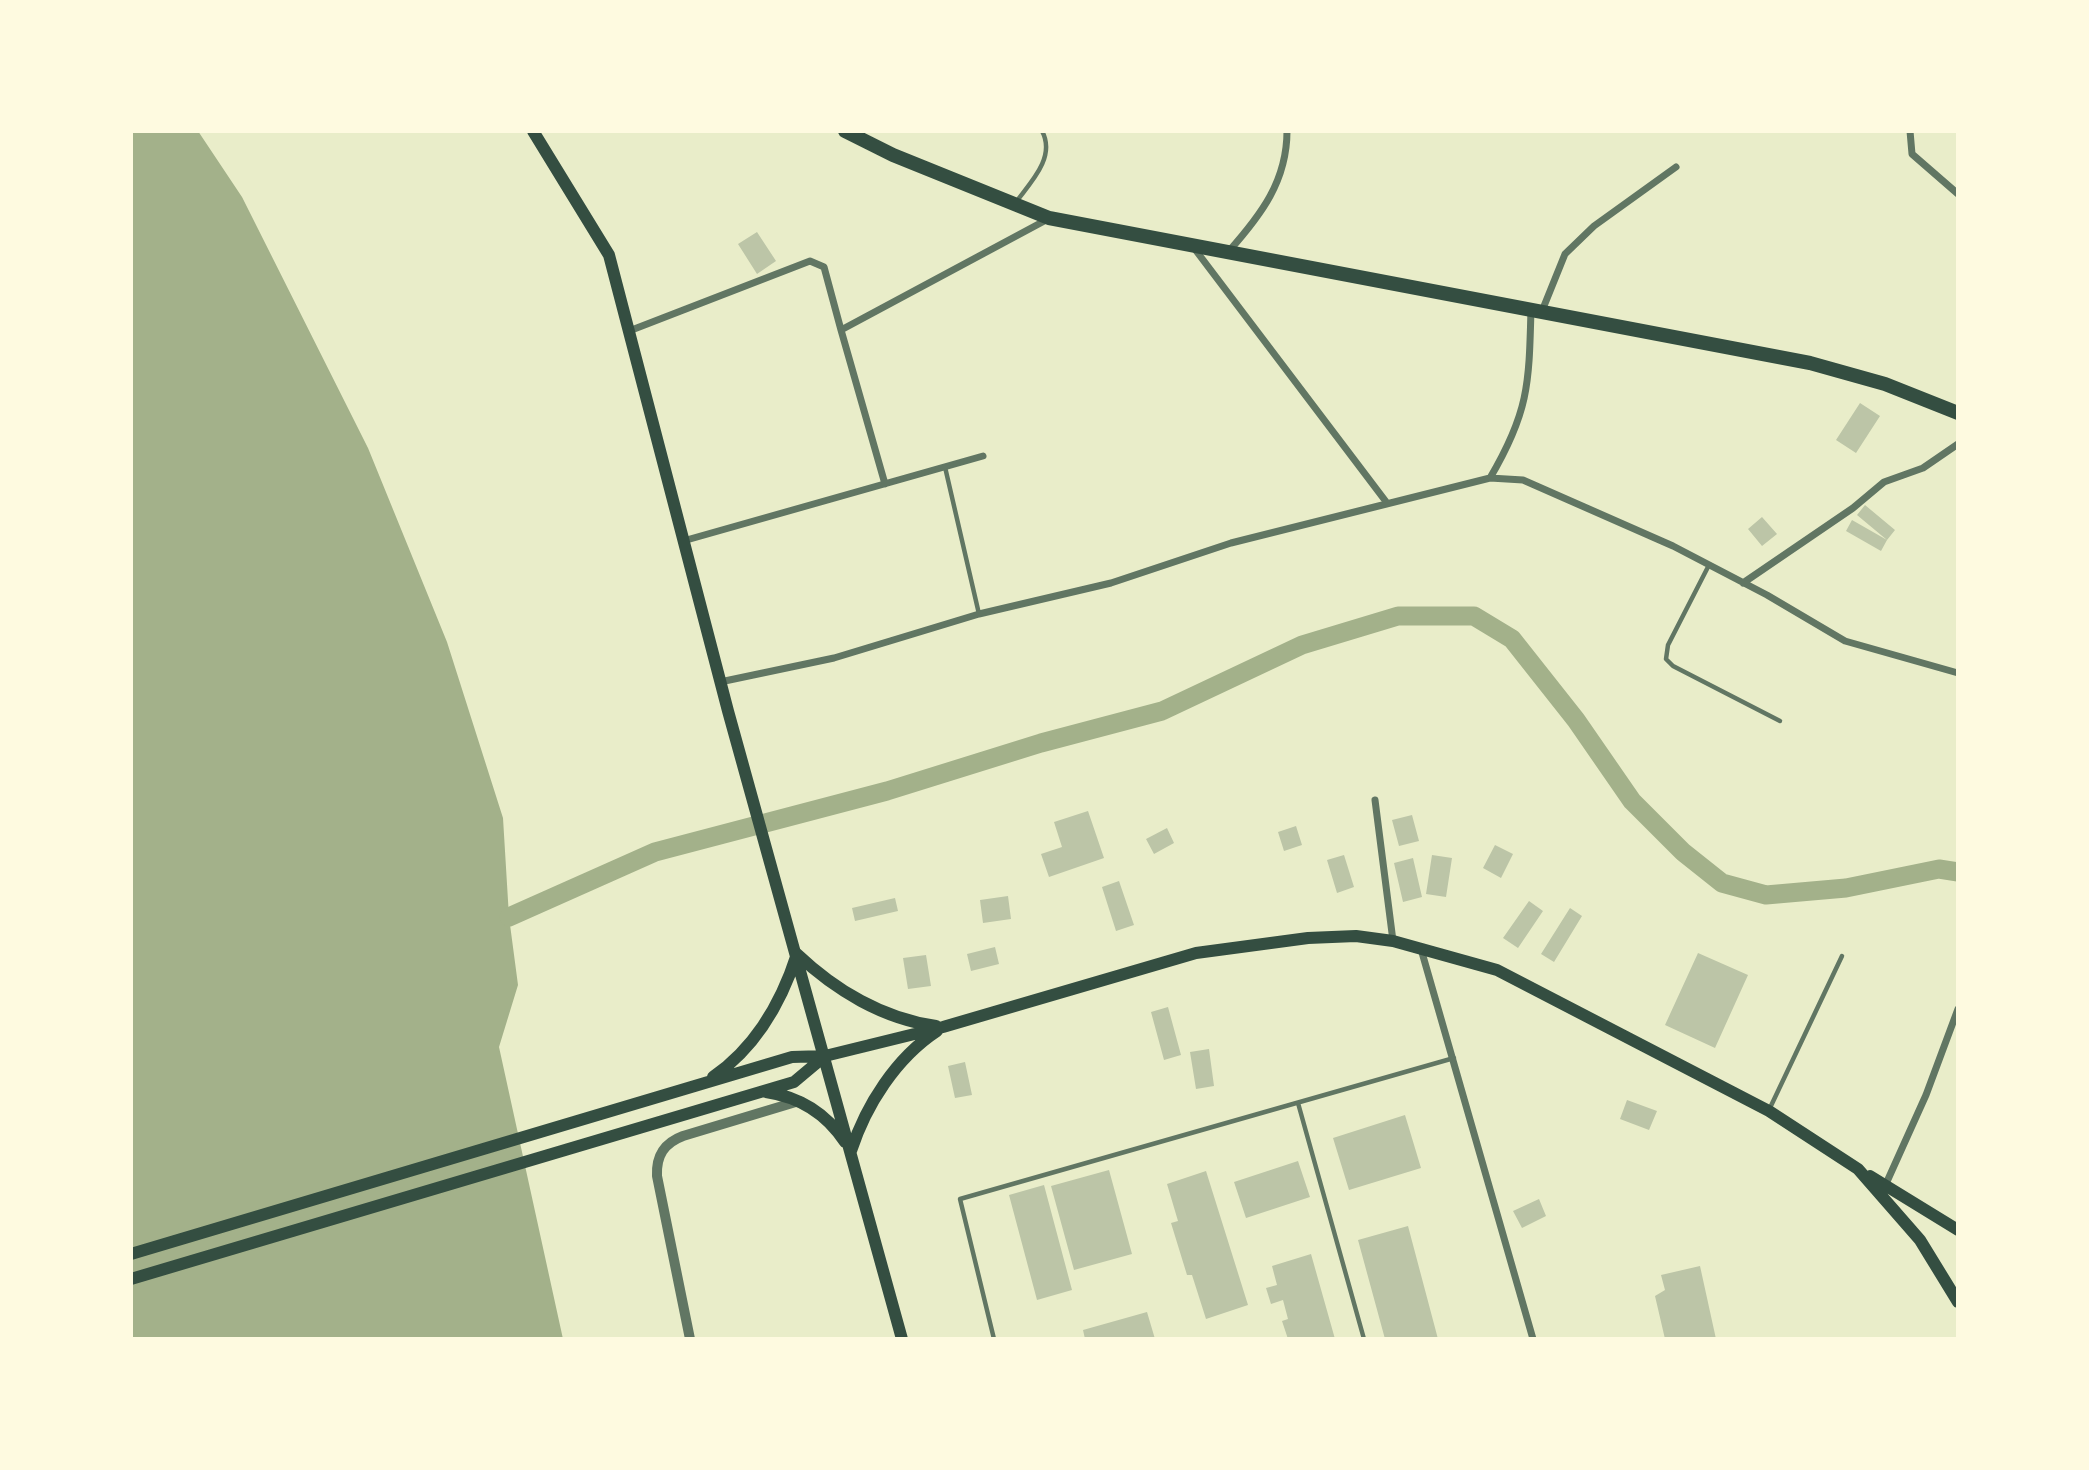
<!DOCTYPE html>
<style>
body{margin:0}
#map{position:relative;width:2089px;height:1470px;overflow:hidden;background:#e9edc9;font-family:Helvetica,sans-serif}
canvas{display:block}
.frame{position:absolute;inset:0;border:133px solid #fefae0;pointer-events:none}
</style>
<div id="map">
<canvas width="2089" height="1470"></canvas>
<div class="frame"></div>
</div>
<script>
const g = document.querySelector('canvas').getContext('2d');
g.lineJoin = 'round';
function paint(path, color) {
  g.fillStyle = color;
  g.fill(path, 'evenodd');
}
function strokePath(path, color, width, dash) {
  g.strokeStyle = color;
  g.lineWidth = width;
  g.lineCap = dash ? 'butt' : 'round';
  g.setLineDash(dash || []);
  g.stroke(path);
}
paint(new Path2D(`
 M131 131H198L242 197 368 448 447 642 503 818 509 917 518 985 499 1047 563 1339H131Z`), '#a3b18a');
strokePath(new Path2D(`
 M509 917 655 852 887 791 1041 743 1162 711 1302 645 1398 616H1474L1512 639 1576 720 1632 801 1683 852 1722 883 1766 895 1846 888 1939 869 1958 872`), '#a3b18a', 19);
paint(new Path2D(`
 M757 232 776 261 757 274 738 244Z
 M1860 403 1880 416 1856 453 1836 440Z
 M1865 505 1895 530 1887 540 1857 515Z
 M1762 517 1777 534 1762 546 1748 529Z
 M1852 520 1887 540 1881 551 1846 531Z
 M1088 811 1104 858 1049 877 1041 854 1062 847 1054 822Z
 M1412 815 1419 841 1399 846 1392 820Z
 M1296 826 1302 845 1284 851 1278 832Z
 M1167 828 1174 843 1154 854 1146 839Z
 M1495 845 1513 854 1501 878 1483 868Z
 M1344 855 1354 887 1337 893 1327 860Z
 M1432 855 1452 858 1446 897 1426 894Z
 M1413 858 1422 897 1403 902 1394 863Z
 M1119 881 1134 925 1116 931 1102 887Z
 M1008 896 1011 919 983 923 980 900Z
 M895 898 898 911 855 921 852 908Z
 M1529 901 1543 911 1518 948 1503 938Z
 M1570 908 1582 916 1554 962 1541 954Z
 M995 947 999 964 971 971 967 954Z
 M1698 953 1748 975 1715 1048 1665 1025Z
 M926 955 931 986 908 989 903 958Z
 M1168 1007 1181 1055 1164 1060 1151 1012Z
 M1209 1049 1214 1086 1196 1089 1190 1052Z
 M965 1062 972 1095 955 1098 948 1066Z
 M1627 1100 1657 1111 1649 1130 1620 1119Z
 M1405 1115 1421 1168 1349 1190 1333 1138Z
 M1298 1161 1310 1197 1246 1218 1234 1182Z
 M1109 1170 1132 1254 1074 1270 1051 1186Z
 M1206 1171 1248 1305 1206 1319 1192 1275H1187L1171 1223 1178 1221 1167 1184Z
 M1044 1185 1072 1290 1037 1300 1009 1195Z
 M1539 1199 1546 1216 1522 1228 1513 1211Z
 M1408 1226 1438 1339H1385L1358 1240Z
 M1311 1254 1335 1339H1288L1282 1321 1288 1319 1283 1300 1271 1304 1266 1288 1277 1285 1272 1266Z
 M1700 1266 1716 1339H1665L1655 1296 1665 1290 1661 1275Z
 M1147 1312 1155 1339H1085L1083 1330Z`), '#bcc5a7');
strokePath(new Path2D(`
 M1016 202C1031 182 1056 157 1042 131
 M945 467 979 614
 M1709 565 1668 645 1666 659 1673 666 1780 721
 M1298 1103 1364 1339
 M1769 1110 1842 956
 M994 1339 960 1199 1454 1058`), '#617663', 4.5);
strokePath(new Path2D(`
 M1910 131 1912 154 1958 194
 M1194 248 1387 503
 M1229 251C1261 215 1287 181 1287 131
 M1542 311 1565 254 1594 226 1676 167
 M841 330 885 484
 M629 331 810 261 824 267 841 330 1048 219
 M1490 478C1529 412 1529 384 1531 309
 M683 541 983 456
 M1743 583 1853 508 1884 482 1923 468 1958 444
 M720 682 834 658 979 614 1111 583 1231 543 1490 478 1523 480 1673 546 1767 595 1845 641 1958 673
 M1375 800 1393 941
 M1421 949 1533 1339
 M1885 1186 1926 1095 1958 1009`), '#617663', 7);
strokePath(new Path2D(`
 M690 1339 657 1176C656 1156 664 1143 683 1136L799 1101`), '#617663', 10);
strokePath(new Path2D(`
 M533 131 609 255 728 711 902 1339
 M713 1077C756 1047 781 1004 797 954 835 990 883 1019 936 1026
 M766 1092C800 1097 826 1113 845 1142
 M851 1151C866 1105 896 1058 937 1031
 M1870 1176 1958 1230
 M131 1254 792 1057 825 1056 943 1027 1196 953 1308 938 1356 936 1393 941 1497 970 1769 1111 1858 1169 1920 1240 1958 1302
 M131 1279 794 1082 825 1056`), '#344e41', 12);
strokePath(new Path2D(`
 M845 131 893 155 1049 218 1810 363 1885 384 1958 413`), '#344e41', 14);
</script>
